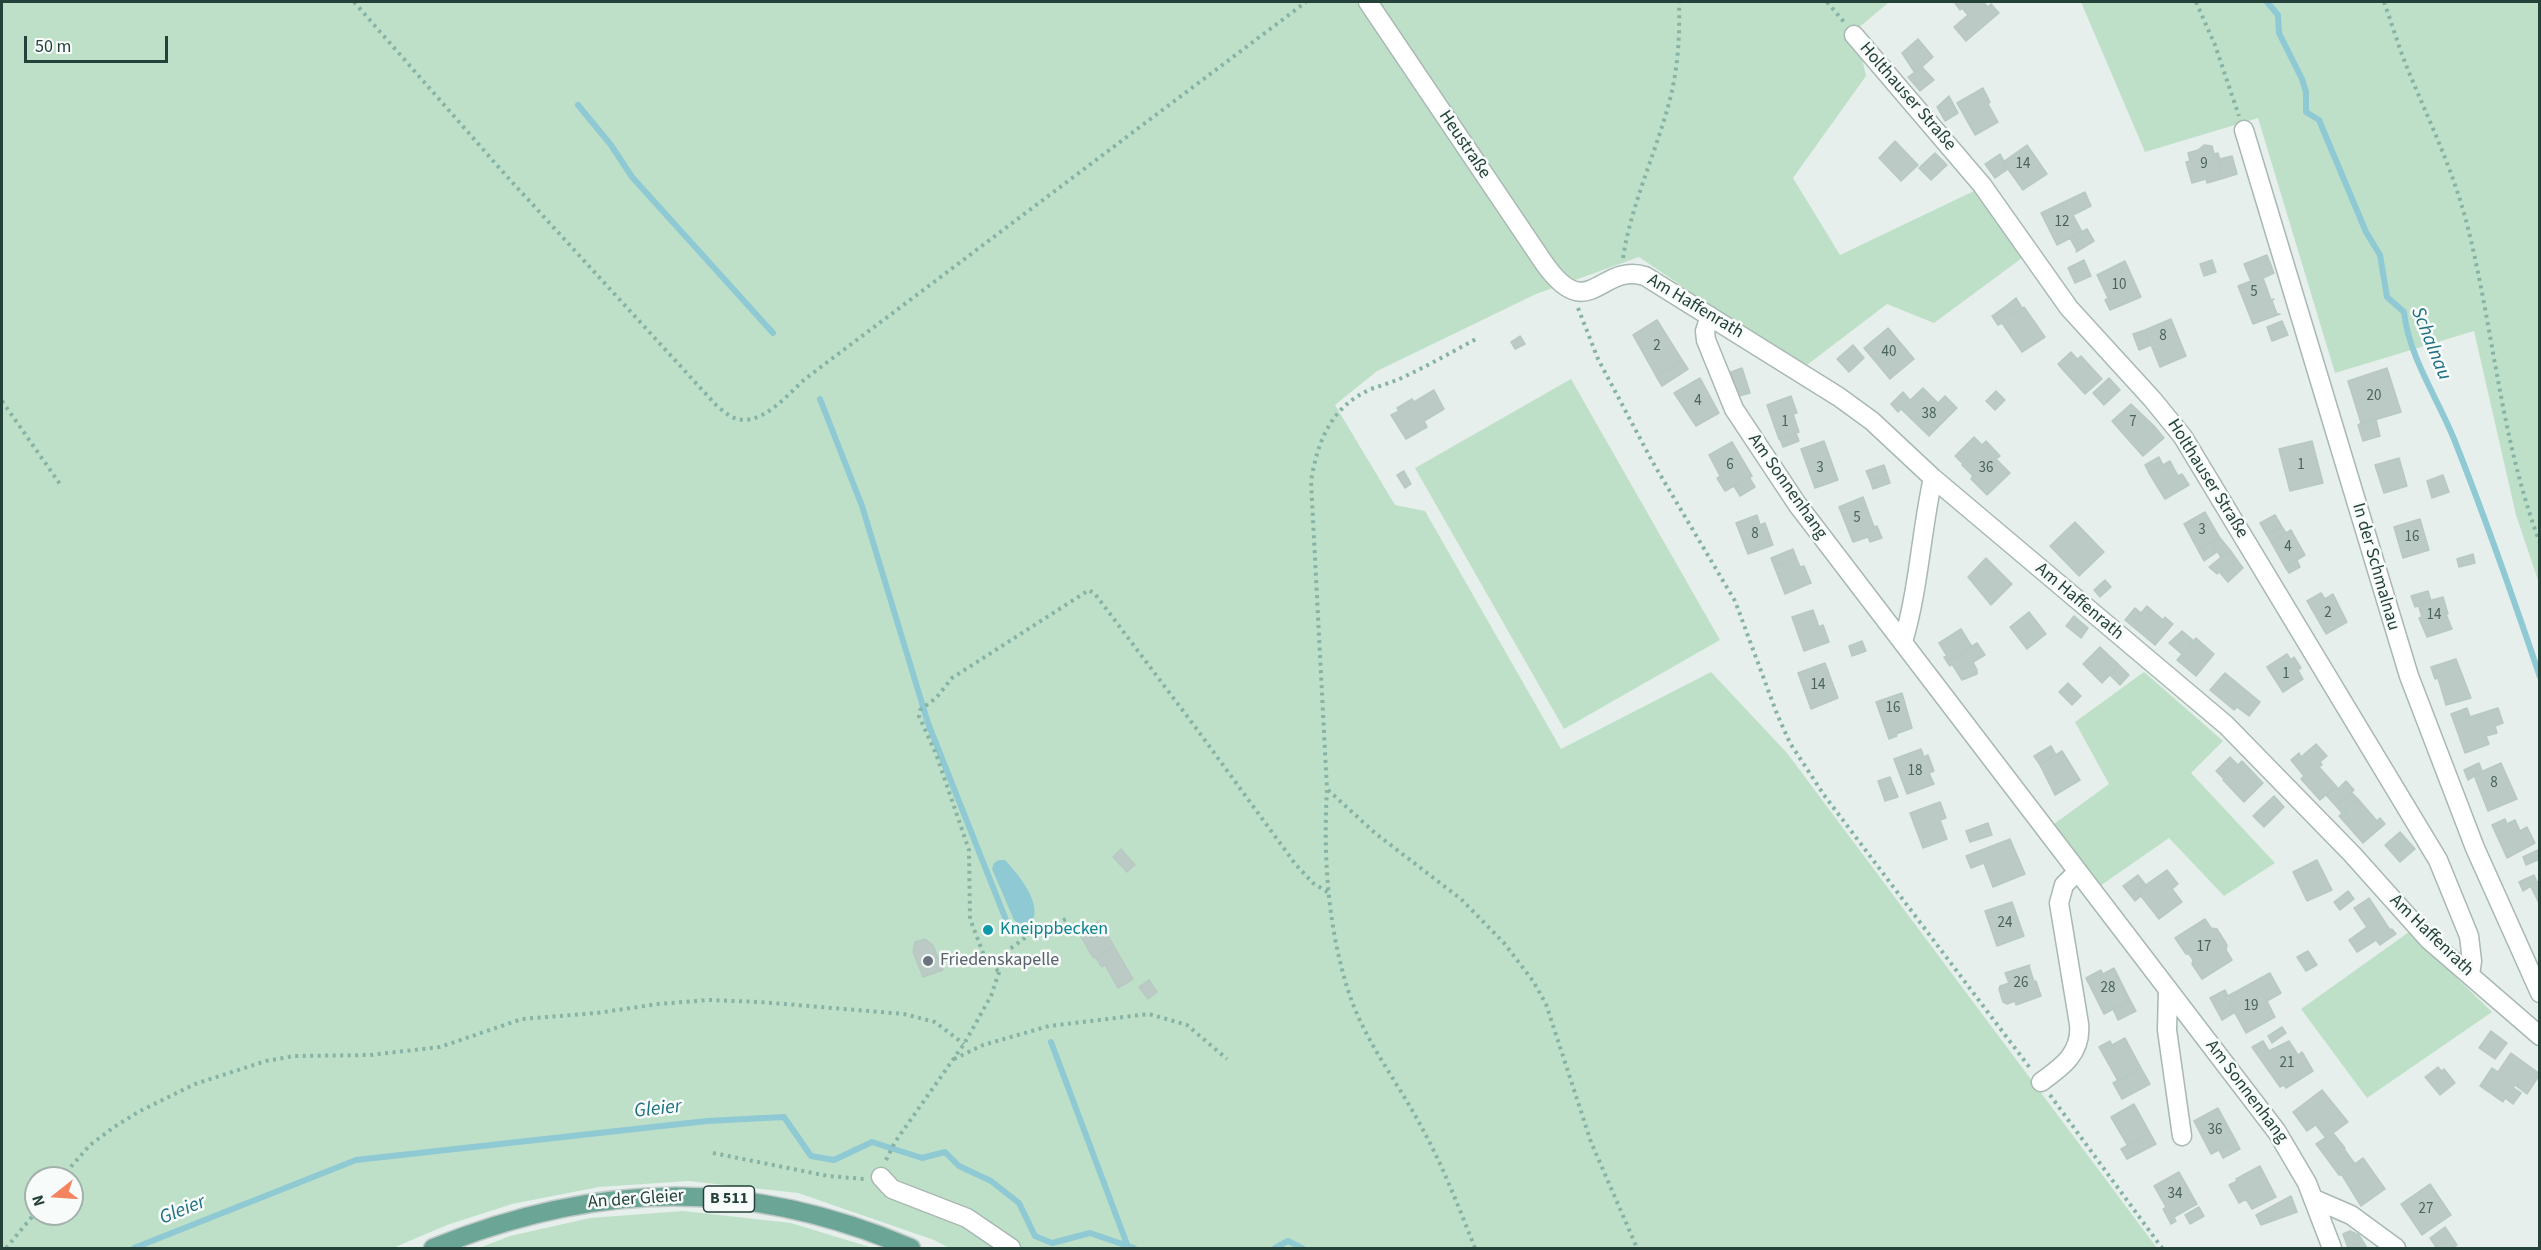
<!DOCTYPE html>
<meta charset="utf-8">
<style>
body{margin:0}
#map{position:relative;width:2541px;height:1250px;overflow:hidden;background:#e6efeb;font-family:"Source Sans 3",sans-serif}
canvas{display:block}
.frame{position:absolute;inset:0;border:3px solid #24423a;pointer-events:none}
.north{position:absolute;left:24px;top:1166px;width:60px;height:60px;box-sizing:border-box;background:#f7fbf9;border:2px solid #a3b1ad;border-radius:50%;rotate:253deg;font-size:16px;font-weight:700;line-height:24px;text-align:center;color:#24423a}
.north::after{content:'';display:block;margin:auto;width:21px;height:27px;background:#f4845f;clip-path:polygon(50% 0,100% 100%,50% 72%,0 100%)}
.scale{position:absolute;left:24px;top:36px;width:144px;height:27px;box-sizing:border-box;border:3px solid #24423a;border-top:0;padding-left:8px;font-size:18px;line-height:21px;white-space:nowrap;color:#24423a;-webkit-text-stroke:4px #f7fbf9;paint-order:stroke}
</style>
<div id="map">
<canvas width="2541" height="1250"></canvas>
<div class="frame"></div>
<div class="north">N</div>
<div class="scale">50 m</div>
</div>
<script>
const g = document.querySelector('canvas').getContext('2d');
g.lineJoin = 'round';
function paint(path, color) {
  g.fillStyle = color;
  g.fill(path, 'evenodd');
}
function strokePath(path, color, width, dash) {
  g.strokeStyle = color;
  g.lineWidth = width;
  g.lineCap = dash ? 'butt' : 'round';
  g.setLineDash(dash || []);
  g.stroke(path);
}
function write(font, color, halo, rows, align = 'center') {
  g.font = font + ' "Source Sans 3",sans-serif';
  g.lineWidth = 5;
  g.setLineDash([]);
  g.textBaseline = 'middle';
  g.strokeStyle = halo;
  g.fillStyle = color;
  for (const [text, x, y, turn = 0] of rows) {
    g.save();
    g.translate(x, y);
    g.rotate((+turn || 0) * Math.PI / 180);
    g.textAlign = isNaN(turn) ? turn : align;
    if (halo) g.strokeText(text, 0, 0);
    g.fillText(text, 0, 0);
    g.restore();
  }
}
paint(new Path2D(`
 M2 2H1889L1856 30 1866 76 1793 178 1840 255 1974 191 2022 258 1934 323 1887 304 1803 368 1639 257 1536 294 1377 371 1335 405 1395 505 1425 511 1561 749 1711 672 1787 753 2157 1248H949L934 1240 798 1193 688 1181 599 1187 512 1204 447 1225 393 1248H2ZM36 1178H72V1214H36Z
 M2081 2H2539V583L2516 515 2474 331 2335 373 2258 118 2145 152Z
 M1571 379 1720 640 1564 729 1415 468Z
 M2144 672 2223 741 2191 773 2275 863 2224 896 2169 838 2100 886 2054 824 2109 784 2075 722Z
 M2409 932 2492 1012 2367 1098 2301 1009Z
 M683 1211 791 1223 873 1248H479L510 1236 590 1218Z`), '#bfe0c8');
paint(new Path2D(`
 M999 860H1005C1018 874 1038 898 1034 917L1027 922 1018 923 1014 920 992 869 994 863Z`), '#8ec9d4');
strokePath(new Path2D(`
 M2267 2 2278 15 2279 33 2302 79 2306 92V112L2319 120 2366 232 2380 255 2387 297 2404 312C2409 357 2437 397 2454 439 2485 517 2513 597 2540 677
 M578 105 611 145 632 177 773 333
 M820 399 862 506 928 723 1006 920
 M1051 1042 1128 1247
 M134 1248 356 1160 707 1121 784 1117 811 1156 834 1160 872 1142 922 1158 945 1152 959 1166 991 1181 1019 1203 1035 1236 1052 1243 1090 1233 1134 1248
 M1275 1248 1288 1241 1302 1248`), '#8ec9d4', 6);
const building = new Path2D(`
 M1956 2H1983L1988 7 1991 4 1999 13 1966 41 1954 27 1968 15 1962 8 1960 10 1955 3Z
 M1918 39 1933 57 1915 73 1902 53Z
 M1922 67 1934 80 1920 91 1908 77Z
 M1983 88 1990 102 1988 104 1998 122 1975 135 1957 103Z
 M1949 96 1958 113 1945 121 1937 107Z
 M1895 141 1918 165 1901 181 1879 158Z
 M2027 145 2047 174 2023 190 2003 162Z
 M2204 145 2212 146 2214 154 2218 153 2222 167 2218 168 2221 179 2207 183 2206 179 2192 183 2186 162 2190 161 2188 153 2198 150Z
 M1935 153 1947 165 1931 180 1919 168Z
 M2000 154 2008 169 1995 178 1985 164Z
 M2232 156 2237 174 2221 179 2218 168 2222 167 2220 159Z
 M2085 192 2091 206 2073 215 2082 232 2057 245 2041 213Z
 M2087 229 2094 241 2076 252 2077 251 2070 238Z
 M2267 255 2274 273 2263 278 2271 300 2274 299 2272 301 2277 314H2280L2253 324 2238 286 2251 281 2244 264Z
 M2084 260 2091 276 2075 283 2068 268Z
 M2212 260 2216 272 2204 276 2200 264Z
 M2125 261 2141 297 2110 310 2105 300 2108 298 2097 275Z
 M2016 298 2022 308 2012 315 2006 306Z
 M2006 306 2012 315 2024 307 2045 337 2022 352 2002 323 1998 325 1992 316Z
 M2171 319 2186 356 2160 367 2145 330Z
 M1657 320 1682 360 1656 376 1633 335Z
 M2282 321 2288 335 2272 341 2267 327Z
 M1888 328 1914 359 1890 379 1864 348Z
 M2145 330 2151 345 2139 350 2133 334Z
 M1520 336 1525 344 1515 349 1511 342Z
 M1853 345 1864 358 1849 372 1837 359Z
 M2071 352 2077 359 2064 371 2058 364Z
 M2081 356 2102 379 2085 394 2064 371Z
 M1682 360 1688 369 1662 386 1656 376Z
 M1742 368 1750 393 1739 396 1731 372Z
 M2387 368 2401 412 2358 425 2361 423 2348 381Z
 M1700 378 1719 413 1696 426 1674 393Z
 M2109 378 2120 390 2104 405 2093 393Z
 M1923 388 1938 403 1945 396 1957 408 1929 436 1901 409Z
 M1434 390 1444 409 1424 421 1427 427 1406 439 1391 415 1399 411 1397 408 1412 399 1414 402Z
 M1996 391 2005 400 1995 410 1986 401Z
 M1903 392 1910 400 1898 412 1891 404Z
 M1791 396 1797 413 1793 414 1799 432 1779 439 1767 405Z
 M2131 404 2154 426 2133 445 2112 421Z
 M2376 420 2380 436 2363 441 2358 425Z
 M2154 426 2164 438 2143 456 2133 445Z
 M1796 433 1799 441 1783 447 1780 439Z
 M1974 437 1982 445 1963 464 1955 456Z
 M1824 441 1838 480 1815 488 1801 449Z
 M1986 441 2000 456 1996 459 2010 473 1987 495 1971 479 1973 476 1962 465Z
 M2312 441 2323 483 2290 491 2279 449Z
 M1732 442 1752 476 1725 491 1717 478 1720 476 1709 455Z
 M2159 457 2163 465 2149 473 2145 465Z
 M2399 458 2407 486 2384 493 2375 465Z
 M2170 461 2178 476 2182 474 2189 485 2165 499 2149 473Z
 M1884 465 1887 474 1870 480 1866 471Z
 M1404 471 1411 484 1405 488 1397 475Z
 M1887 474 1890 483 1873 489 1870 480Z
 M2443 475 2449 492 2432 498 2427 481Z
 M1749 477 1755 487 1740 496 1734 486Z
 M1863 497 1874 527 1877 526 1882 538 1870 542 1868 537 1853 542 1839 507Z
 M2205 512 2220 538 2198 550 2184 524Z
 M1757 515 1760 525 1765 523 1773 545 1748 554 1736 523Z
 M2275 515 2282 527 2267 535 2260 523Z
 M2420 519 2429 550 2403 558 2394 527Z
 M2075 522 2104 552 2079 576 2050 546Z
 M2282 527 2286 533 2271 542 2267 535Z
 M2291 530 2305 555 2285 567 2271 542Z
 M2220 538 2230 550 2223 557 2220 556 2212 542Z
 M2212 542 2217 552 2204 561 2198 550Z
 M1793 549 1796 557 1774 566 1771 558Z
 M2230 550 2237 560 2221 574 2220 572 2217 574 2209 567Z
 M2473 554 2475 563 2459 567 2457 559Z
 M1796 557 1800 567 1804 566 1811 583 1785 594 1774 566Z
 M1986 558 2012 584 1991 605 1968 577Z
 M2237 560 2243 568 2228 582 2221 574Z
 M2297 560 2300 567 2289 573 2285 567Z
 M2105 580 2111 587 2100 597 2094 590Z
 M2428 591 2431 601 2415 607 2411 596Z
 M2321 593 2325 599 2333 594 2347 622 2326 634 2307 601Z
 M2443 597 2448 614H2446L2452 629 2427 637 2419 618 2422 617 2418 604Z
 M2147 606 2163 620 2165 617 2173 624 2155 645 2131 625Z
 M2135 608 2141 613 2131 625 2125 620Z
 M1813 610 1819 627 1823 625 1829 642 1804 651 1792 617Z
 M2029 612 2046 634 2027 649 2010 627Z
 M2074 616 2088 628 2081 638 2066 626Z
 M1961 629 1972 647 1947 662 1944 657 1947 656 1939 643Z
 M2182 631 2194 641 2182 654 2169 643Z
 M2196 638 2214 654 2196 676 2177 660Z
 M1862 641 1866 651 1852 656 1849 646Z
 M1977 643 1985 655 1973 662 1977 670V674L1962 680 1952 664 1950 666 1947 662Z
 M2100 647 2119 665 2102 683 2083 664Z
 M2287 654 2291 660 2294 657 2301 668 2298 670 2303 679 2283 692 2267 667Z
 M2456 659 2471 698 2446 705 2438 678 2435 679 2431 667Z
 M1825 663 1838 698 1811 709 1798 673Z
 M2119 665 2129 675 2120 685 2110 675Z
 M2225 673 2260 702 2249 716 2237 707 2234 710 2210 690Z
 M2068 683 2081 696 2072 705 2059 692Z
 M1902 693 1912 728 1896 734 1897 736 1889 739 1876 702Z
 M2467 708 2470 717 2454 722 2451 714Z
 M2498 708 2503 723 2495 726 2497 733 2486 736 2489 744 2465 753 2454 722Z
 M2316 744 2327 756 2320 762 2322 765 2319 767 2336 786 2320 800 2301 779 2304 776 2291 760 2299 753 2301 757Z
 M2051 746 2056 755 2040 765 2034 756Z
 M1921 749 1924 757 1928 755 1934 771 1929 773 1934 784 1907 794 1894 759Z
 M2062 751 2080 780 2055 795 2040 765Z
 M2230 757 2238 765 2224 779 2216 771Z
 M2242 761 2263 783 2244 802 2223 780Z
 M2479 763 2482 771 2468 780 2464 770Z
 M2501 763 2517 799 2488 811 2474 775Z
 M1890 777 1898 797 1885 801 1878 781Z
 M2346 781 2354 790 2336 806 2326 795 2336 786 2338 789Z
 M2351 792 2358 799 2342 813 2336 806Z
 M2274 796 2284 807 2264 827 2253 816Z
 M2358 799 2377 821 2380 818 2385 824 2363 843 2339 816Z
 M1940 802 1946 818 1940 820 1947 839 1923 848 1910 813Z
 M2505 819 2507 824 2515 820 2520 831 2527 827 2535 843 2507 858 2492 825Z
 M1988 823 1992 835 1970 842 1966 831Z
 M2400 832 2415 849 2400 862 2385 845Z
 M2010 839 2025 874 1993 887 1984 863 1971 868 1966 856Z
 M1121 849 1135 865 1127 872 1113 857Z
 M2538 850 2540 859 2526 865 2523 857Z
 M2317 860 2332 890 2307 901 2293 872Z
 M2167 870 2178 884 2172 889 2182 902 2159 919 2137 891Z
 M2138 875 2145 884 2137 891 2141 896 2135 901 2123 886Z
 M2534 875 2537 882 2523 891 2519 882Z
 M2540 881V905L2530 885Z
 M2348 891 2354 899 2340 910 2334 902Z
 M2369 898 2390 930 2392 929 2396 934 2380 945 2376 940 2357 952 2349 940 2367 927 2354 908Z
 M2012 902 2024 936 1997 946 1985 911Z
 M2205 919 2211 928 2217 929 2227 945 2226 950 2232 960 2202 979 2192 964 2193 960 2189 954H2186L2175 938Z
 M1099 921 1114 946 1093 958 1079 933Z
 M925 939 933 945 943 970 923 977 913 952 915 942Z
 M1114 946 1133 979 1118 988 1105 965 1102 967 1095 957Z
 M2308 951 2317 965 2306 971 2297 957Z
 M2030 965 2029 966 2034 982 2036 981 2041 996 2016 1005 2015 1001 2007 1004 2003 1002 1999 989 2000 986 2009 983 2005 973Z
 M2114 968 2130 1000 2104 1014 2086 978 2101 970 2103 974Z
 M2270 973 2281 993 2267 1001 2275 1017 2246 1033 2226 997Z
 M1149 980 1157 992 1148 999 1139 987Z
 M2225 990 2235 1012 2222 1020 2210 998Z
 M2130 1000 2136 1011 2118 1020 2113 1009Z
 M2282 1027 2286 1033 2272 1043 2268 1036Z
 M2491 1031 2507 1043 2495 1059 2479 1048Z
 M2125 1038 2141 1068 2118 1081 2099 1047 2110 1041 2112 1045Z
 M2263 1041 2269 1051 2289 1041 2298 1055 2302 1052 2313 1071 2286 1088 2284 1085 2280 1087 2252 1047Z
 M2511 1053 2540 1074 2527 1094 2515 1085 2513 1088 2521 1093 2513 1104 2505 1098 2503 1102 2480 1086 2492 1068 2498 1072Z
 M2438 1067 2441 1071 2444 1069 2455 1083 2440 1095 2425 1077Z
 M2141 1068 2150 1084 2122 1099 2113 1083Z
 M2322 1090 2348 1122 2326 1138 2316 1125 2307 1131 2293 1112Z
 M2134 1104 2150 1133 2128 1146 2111 1117Z
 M2218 1108 2236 1141 2211 1154 2194 1121Z
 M2150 1133 2156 1144 2127 1159 2121 1149Z
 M2333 1133 2345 1148 2328 1160 2316 1144Z
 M2236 1141 2240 1149 2223 1158 2219 1150Z
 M2344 1149 2355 1164 2339 1175 2328 1160Z
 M2363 1158 2385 1189 2361 1206 2342 1175H2339Z
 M2260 1166 2276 1197 2252 1209 2246 1199 2239 1203 2229 1185 2237 1181 2236 1179Z
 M2179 1172 2197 1204 2174 1217 2176 1221 2171 1224 2163 1209 2166 1207 2154 1186Z
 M2430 1184 2451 1215 2422 1235 2401 1204Z
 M2291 1196 2297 1212 2261 1225 2256 1215Z
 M2199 1207 2204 1216 2190 1224 2185 1215Z
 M2445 1227 2451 1236 2436 1247 2430 1238Z
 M2350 1231 2359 1235 2367 1248H2348L2343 1234Z
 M2451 1236 2457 1245 2452 1248H2437L2436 1247Z`);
paint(building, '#bbcac4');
strokePath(building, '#b8c9c2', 1.5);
const minor = new Path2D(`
 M1368 2 1544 263C1589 327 1600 262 1645 276L1839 397 1872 421 1933 478 2226 725 2352 854 2429 940 2540 1036
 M1854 35 1982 185 2069 308 2153 400 2183 437 2438 860 2469 936 2472 961 2470 975
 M2244 130 2409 676 2475 848 2540 993
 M1710 316 1705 331 1706 340 1734 409 1797 504 2277 1132 2307 1183 2332 1248
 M1903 642C1919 588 1921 532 1933 478
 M2168 989 2167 1030 2182 1136
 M2041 1082C2062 1067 2082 1053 2079 1024L2059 903 2064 885 2077 872
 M881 1177 892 1189 967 1218 1011 1248
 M2314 1199 2351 1215 2396 1248`);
const major = new Path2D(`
 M433 1248C598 1181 746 1178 911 1248`);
strokePath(minor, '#a8b8b2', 21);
strokePath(major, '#c2cac8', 21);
strokePath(new Path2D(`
 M354 2 502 171 716 405C721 409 726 414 732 417 759 430 787 395 805 379L1306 2
 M1827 2 1844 22
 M2196 2 2215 45 2239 116
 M2384 2C2392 24 2399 48 2408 70 2430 123 2454 172 2468 228 2494 333 2501 440 2540 543
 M1623 258C1631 205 1655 155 1669 103 1678 70 1680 36 1679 2
 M1578 308 1598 359 1652 461 1735 601 1777 714 1790 743 1824 795 2030 1068
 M2 401 62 487
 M1328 790 1375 833 1461 899 1504 943 1533 981 1546 1004 1591 1142 1637 1248
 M998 971 983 953 970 919 969 850 936 754 919 716 920 710 936 698 952 678 1089 590 1095 594 1196 728 1296 865 1313 883 1329 893
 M954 1059 983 1045 1049 1026 1149 1014 1187 1025 1227 1059
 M2050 1095 2162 1248
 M713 1153 828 1176 864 1179
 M886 1160 895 1142 964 1044 991 996 1006 952 1034 931 1066 919
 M61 1178 90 1145 114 1127 140 1111 195 1084 266 1061 294 1056 370 1055 440 1047 522 1019 597 1013 658 1004 709 1000 760 1002 904 1014 935 1022 964 1044
 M6 1248 36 1212
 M1475 1248C1459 1208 1443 1166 1422 1128 1399 1084 1366 1043 1350 996 1328 931 1323 858 1327 790L1311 481C1318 440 1331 407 1371 389 1380 386 1389 383 1397 380 1424 368 1450 353 1476 339`), '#86b3a5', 4, [3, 4.5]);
strokePath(minor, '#fff', 18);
strokePath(major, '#6aa596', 18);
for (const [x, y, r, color] of [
 [988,930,6,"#0f9aa8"],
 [928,961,6,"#6b7280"]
]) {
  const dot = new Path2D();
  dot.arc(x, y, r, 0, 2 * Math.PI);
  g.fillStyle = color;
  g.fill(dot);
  strokePath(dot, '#f7fbf9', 2);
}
write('15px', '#4a645c', null, [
 ["14",2023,165],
 ["9",2204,165],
 ["12",2062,223],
 ["10",2119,286],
 ["5",2254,293],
 ["8",2163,337],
 ["2",1657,347],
 ["40",1889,353],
 ["20",2374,397],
 ["4",1698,402],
 ["38",1929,415],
 ["1",1785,423],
 ["7",2133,423],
 ["6",1730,466],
 ["1",2301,466],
 ["3",1820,469],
 ["36",1986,469],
 ["5",1857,519],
 ["3",2202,531],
 ["8",1755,535],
 ["16",2412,538],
 ["4",2288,548],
 ["2",2328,614],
 ["14",2434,616],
 ["1",2286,675],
 ["14",1818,686],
 ["16",1893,709],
 ["18",1915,772],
 ["8",2494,784],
 ["24",2005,924],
 ["17",2204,948],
 ["26",2021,984],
 ["28",2108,989],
 ["19",2251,1007],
 ["21",2287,1064],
 ["36",2215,1131],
 ["34",2175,1195],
 ["27",2426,1210]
]);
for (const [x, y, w] of [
 [729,1199,51]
]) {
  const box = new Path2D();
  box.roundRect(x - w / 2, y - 13, w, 26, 4.5);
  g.fillStyle = '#f7fbf9';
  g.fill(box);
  strokePath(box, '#24423a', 1.5);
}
write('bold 16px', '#24423a', null, [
 ["B 511",729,1199]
]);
write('18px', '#24423a', '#f7fbf9', [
 ["Holthauser Straße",1907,97,49],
 ["Heustraße",1464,145,56],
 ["Am Haffenrath",1695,307,31],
 ["Holthauser Straße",2207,479,58],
 ["Am Sonnenhang",1787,487,55],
 ["In der Schmalnau",2375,567,74],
 ["Am Haffenrath",2079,602,40],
 ["Am Haffenrath",2431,936,44],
 ["Am Sonnenhang",2246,1092,53],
 ["An der Gleier",636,1200,-4]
]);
write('18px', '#0d838f', '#f7fbf9', [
 ["Kneippbecken",1000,930]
], 'left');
write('18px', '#5b616d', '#f7fbf9', [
 ["Friedenskapelle",940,961]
], 'left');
write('italic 20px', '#1c6f80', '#f7fbf9', [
 ["Schalnau",2430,344,68],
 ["Gleier",658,1110,-6],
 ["Gleier",183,1211,-22]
]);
</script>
